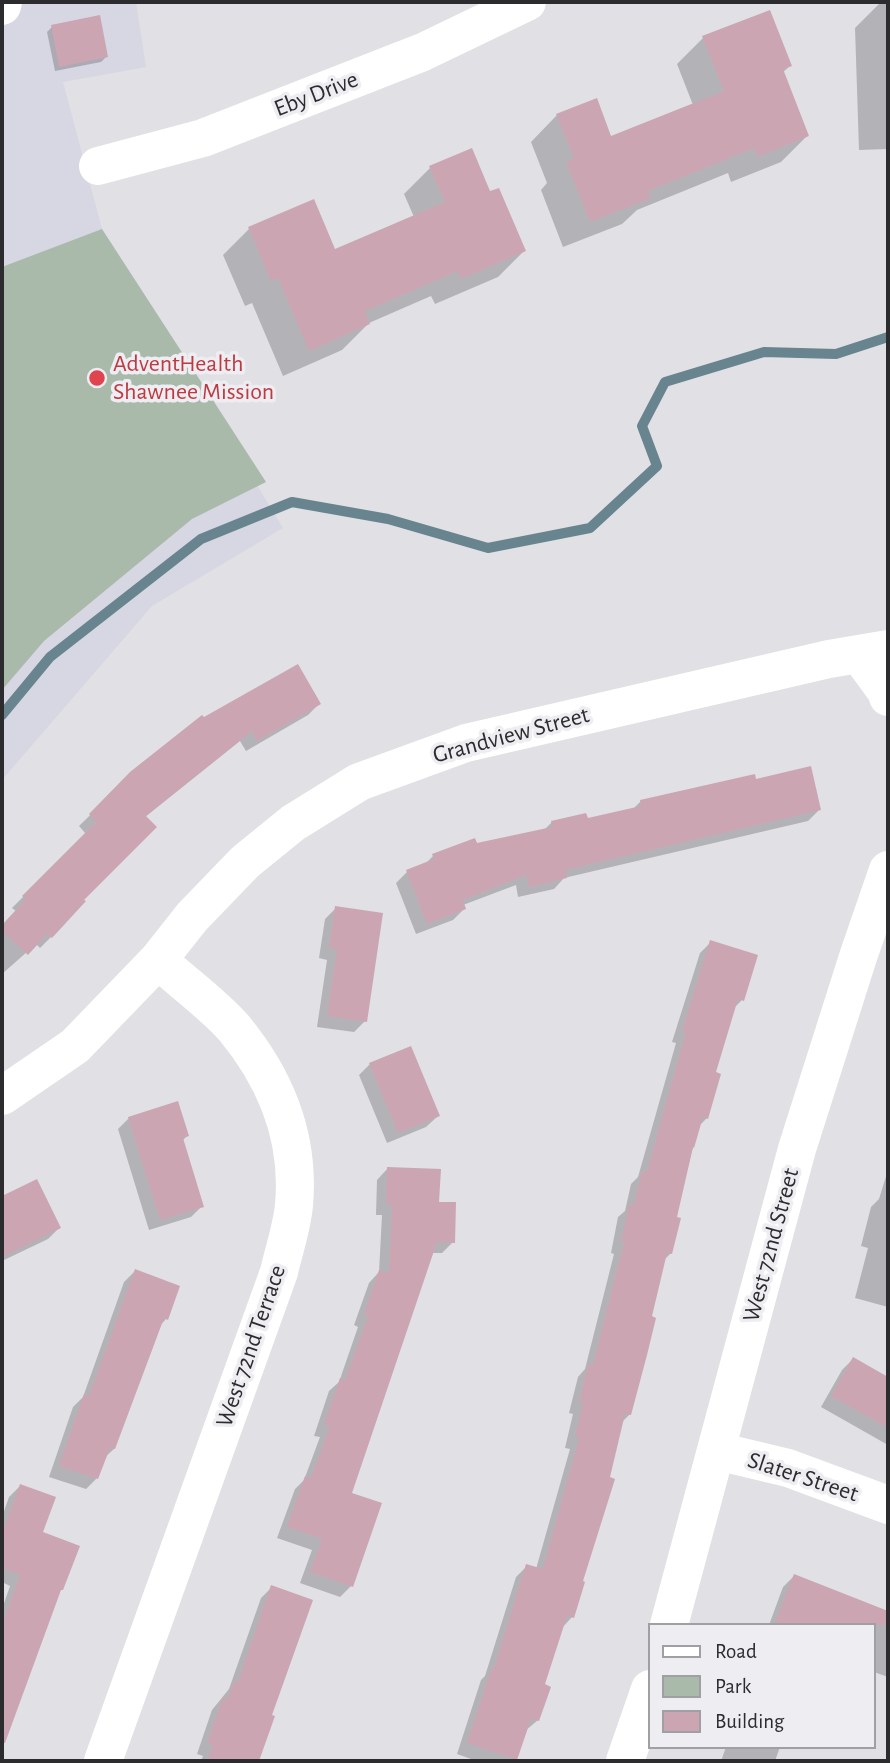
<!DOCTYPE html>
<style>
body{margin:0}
#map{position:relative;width:890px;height:1763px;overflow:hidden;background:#e0e0e5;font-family:"Alegreya Sans",sans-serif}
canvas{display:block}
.frame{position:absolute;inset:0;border:4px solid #2c2c2e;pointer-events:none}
.legend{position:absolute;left:648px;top:1623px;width:228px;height:126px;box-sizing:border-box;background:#ededf2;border:2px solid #a0a0a4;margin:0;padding:9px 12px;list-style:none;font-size:21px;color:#2c2c2e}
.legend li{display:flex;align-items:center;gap:14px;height:35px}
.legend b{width:35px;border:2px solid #a0a0a4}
</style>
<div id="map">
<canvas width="890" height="1763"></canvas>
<div class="frame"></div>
<ul class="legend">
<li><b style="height:9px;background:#fff"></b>Road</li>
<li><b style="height:19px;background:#a9baab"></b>Park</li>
<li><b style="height:19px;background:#cba5b1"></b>Building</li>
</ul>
</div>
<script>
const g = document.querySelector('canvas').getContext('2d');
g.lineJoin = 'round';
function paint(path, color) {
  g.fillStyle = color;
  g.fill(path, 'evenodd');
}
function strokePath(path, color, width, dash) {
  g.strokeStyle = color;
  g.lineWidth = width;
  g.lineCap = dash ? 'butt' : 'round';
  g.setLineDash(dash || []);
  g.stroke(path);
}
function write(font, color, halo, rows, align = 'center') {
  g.font = font + ' "Alegreya Sans",sans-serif';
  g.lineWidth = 7;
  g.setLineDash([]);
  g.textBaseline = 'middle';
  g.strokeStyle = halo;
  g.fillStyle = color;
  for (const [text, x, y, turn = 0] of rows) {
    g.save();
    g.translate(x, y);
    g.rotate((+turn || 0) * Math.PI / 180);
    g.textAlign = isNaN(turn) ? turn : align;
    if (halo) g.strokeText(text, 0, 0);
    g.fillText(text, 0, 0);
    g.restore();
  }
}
paint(new Path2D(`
 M2 2H136L146 67 63 82 102 229 283 528 152 606 2 780Z`), '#d7d6e3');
paint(new Path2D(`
 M102 229 266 482 192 519 44 641 2 690V267Z`), '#a9baab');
paint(new Path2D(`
 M881 2H888V149L859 150 855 28Z
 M52 27 106 57 101 62 55 71 47 32Z
 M703 38 790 66 782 73 807 136 781 162 731 182 728 173 637 210 622 224 563 247 541 190 547 183 531 142 557 115 610 138 693 105 677 64Z
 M430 168 490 193 524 251 498 277 435 304 431 296 369 323 342 350 283 376 252 303 245 306 223 255 249 229 334 252 414 217 404 194Z
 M319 704 308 715 246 751 240 741 145 817 51 937 40 948 36 944 2 974V926L16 911 12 908 86 834 79 826 132 774Z
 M755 781 819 810 808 821 564 878 554 889 518 897 516 885 463 905 464 909 453 920 416 934 396 883 407 872 424 865 433 856 543 831 552 822 586 820 632 810 641 801Z
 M336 908 365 1021 354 1032 317 1027 327 960 319 958 325 919Z
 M711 942 742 1000 733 1009 713 1074 707 1118 699 1126 693 1147 675 1218 671 1253 664 1260 630 1414 621 1423 597 1527 572 1617 561 1629 542 1686 538 1720 525 1731 514 1761H470L471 1759 457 1754 481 1680 485 1676 516 1577 527 1566 536 1569 570 1449 565 1448 573 1414 569 1413 578 1377 585 1369 614 1254 611 1253 618 1217 625 1211 631 1184 638 1177 676 1043 672 1042 700 953Z
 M370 1064 438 1116 426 1127 387 1143 359 1075Z
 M129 1118 187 1136 182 1141 202 1206 191 1217 149 1230 118 1129Z
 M388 1168 437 1204 453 1242 442 1253H431L350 1494 351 1586 340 1597 300 1583 312 1550 277 1538 295 1489 304 1480 320 1437 314 1436 329 1391 339 1382 358 1327 354 1325 369 1283 379 1272 382 1215H376L377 1180Z
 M888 1170V1307L855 1298 868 1248 861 1246 871 1207 879 1199Z
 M36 1181 59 1228 48 1239 2 1261V1198Z
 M135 1271 166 1319 159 1327 114 1449 104 1458 97 1478 86 1489 49 1477 73 1407 83 1397 124 1282Z
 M853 1359 888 1379V1445L821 1407 842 1370Z
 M20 1486 41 1533 62 1589 58 1593 7 1713 2 1711V1609L10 1586 2 1582V1517L9 1497Z
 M794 1576 841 1597 888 1613V1677L874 1672V1625H769L783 1587Z
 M272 1587 270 1716 273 1717 257 1761H201L203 1756 197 1754 212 1710 229 1689 261 1598Z
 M726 1747H780L775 1761H721Z`), '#0003');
strokePath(new Path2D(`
 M2 715 50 657 201 539 292 502 388 519 488 548 590 528 657 466 642 426 665 382 764 352 836 354 888 337`), '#68848e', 10);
paint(new Path2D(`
 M770 10 792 66 783 69 809 136 757 157 754 148 648 191 651 198 590 222 566 162 574 158 556 114 597 98 611 136 724 91 702 36Z
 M100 15 108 57 59 67 51 25Z
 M472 148 490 191 499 188 526 251 461 279 458 271 365 311 370 324 309 351 278 278 271 281 248 227 314 199 335 249 445 202 429 166Z
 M298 664 321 704 257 741 252 731 146 816 157 827 84 900 86 901 52 938 47 934 28 955 2 931V925L26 899 22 896 96 822 89 814 130 772 202 715 204 717Z
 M811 766 821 810 565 870 567 878 529 887 526 875 463 900 466 909 427 924 406 870 434 859 432 854 475 838 477 843 552 827 551 821 586 813 588 818 641 806 640 800 755 774 756 779Z
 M335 906 383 913 367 1022 327 1016 337 949 329 948Z
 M710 940 758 955 744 1001 738 999 716 1072 721 1074 708 1119 703 1117 694 1148 693 1147 677 1217 681 1218 672 1254 667 1253 652 1316 656 1318 647 1355 631 1415 625 1414 610 1477 615 1479 583 1581 585 1582 574 1618 567 1616 545 1684 551 1687 539 1721 531 1719 517 1760 467 1743 492 1667 494 1668 526 1564 543 1569 579 1438 575 1437 583 1403 579 1402 588 1364 593 1365 624 1243 621 1242 629 1204 634 1205 642 1171 647 1172 686 1032 682 1031Z
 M411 1046 440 1116 398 1133 369 1063Z
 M178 1101 189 1136 183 1138 204 1207 160 1220 128 1117Z
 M387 1167 441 1169 439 1202H456L455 1243 437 1242 352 1493 382 1503 353 1587 310 1572 322 1539 287 1527 305 1476 311 1478 330 1426 324 1425 340 1378 345 1380 368 1316 364 1314 379 1270 389 1273 392 1205 386 1204Z
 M37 1179 61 1228 2 1257V1196Z
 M135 1269 180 1286 168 1320 164 1318 115 1449 110 1448 98 1479 59 1466 84 1394 89 1396Z
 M853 1357 888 1377V1428L831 1396Z
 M20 1484 56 1497 43 1532 80 1546 63 1590H61L5 1743H2V1625L20 1575 2 1568V1533Z
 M794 1574 888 1611V1625H774Z
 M271 1585 313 1600 272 1715 275 1716 259 1761H207L213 1745 207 1743 223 1697 228 1699 234 1681 238 1682Z`), '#cba5b1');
strokePath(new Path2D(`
 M2 6 3 2
 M98 166 203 138 423 52 527 2
 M859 654 886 691 888 697
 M2 1096 75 1046 158 960 192 917 245 862 293 823 359 782 466 743 829 659 888 649
 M717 1451 788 1468 888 1505
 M669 1625 797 1149 858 957 888 870
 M103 1761 279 1272C284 1250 292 1227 294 1205 300 1138 276 1079 234 1028 214 1005 181 981 158 960
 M625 1761 650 1689`), '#fff', 38);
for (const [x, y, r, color] of [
 [97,378,9,"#e0444e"]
]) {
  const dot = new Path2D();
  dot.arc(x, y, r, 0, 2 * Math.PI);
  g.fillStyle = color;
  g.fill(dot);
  strokePath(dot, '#ededf2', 2.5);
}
write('24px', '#2c2c2e', '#ededf2', [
 ["Eby Drive",316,94,-21],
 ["Grandview Street",511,735,-15],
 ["West 72nd Street",771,1245,-75],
 ["West 72nd Terrace",251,1346,-71],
 ["Slater Street",803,1477,18]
]);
write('24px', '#be3a42', '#ededf2', [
 ["AdventHealth",113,364],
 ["Shawnee Mission",113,392]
], 'left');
</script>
